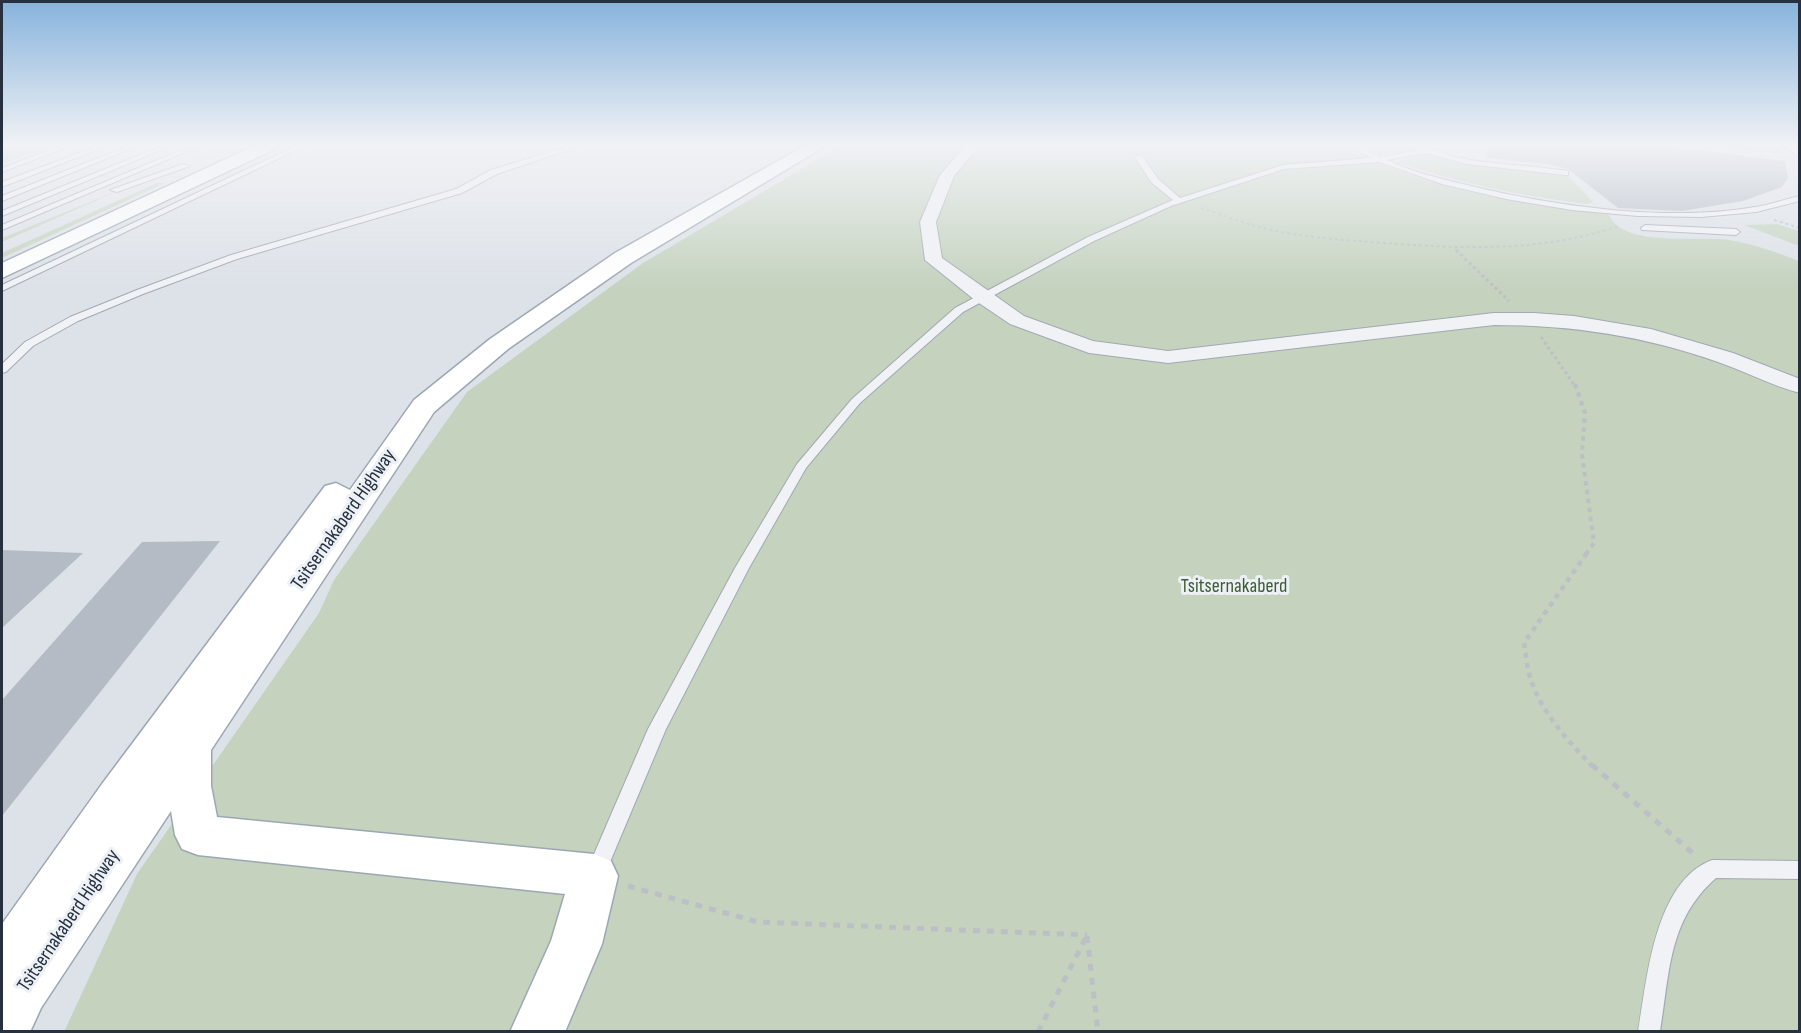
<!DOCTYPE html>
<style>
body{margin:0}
#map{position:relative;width:1801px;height:1033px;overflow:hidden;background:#dde2e8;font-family:"Sofia Sans Condensed",sans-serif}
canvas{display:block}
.frame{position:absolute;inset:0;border:3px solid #26303f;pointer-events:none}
</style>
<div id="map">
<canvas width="1801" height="1033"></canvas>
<div class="frame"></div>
</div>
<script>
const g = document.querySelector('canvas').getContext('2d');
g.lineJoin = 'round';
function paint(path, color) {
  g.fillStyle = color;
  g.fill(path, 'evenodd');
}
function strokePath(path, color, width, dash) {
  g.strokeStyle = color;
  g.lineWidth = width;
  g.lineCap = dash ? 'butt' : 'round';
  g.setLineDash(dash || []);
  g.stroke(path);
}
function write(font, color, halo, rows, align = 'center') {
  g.font = font + ' "Sofia Sans Condensed",sans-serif';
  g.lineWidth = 6;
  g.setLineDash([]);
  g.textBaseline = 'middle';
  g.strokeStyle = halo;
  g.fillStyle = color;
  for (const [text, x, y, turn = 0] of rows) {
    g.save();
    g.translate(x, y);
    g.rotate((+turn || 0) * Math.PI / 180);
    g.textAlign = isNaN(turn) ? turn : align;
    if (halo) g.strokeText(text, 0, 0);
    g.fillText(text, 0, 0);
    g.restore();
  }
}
paint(new Path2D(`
 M2 145H53L2 164Z
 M842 145H1340C1354 154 1370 159 1386 166 1457 194 1532 205 1608 213 1622 249 1697 235 1729 240 1754 244 1776 252 1799 261V1031L64 1032 137 874 319 613 334 580 467 392 643 263Z
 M1362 145H1406L1415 150 1380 155Z
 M1699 145H1774L1786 154 1701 146Z
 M1424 154 1490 167 1568 176 1593 202 1587 204C1521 196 1459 183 1396 162Z
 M157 183H165L2 258V253Z
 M127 187 2 242V238Z
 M1777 224 1799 231V246L1744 225Z`), '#c4d2be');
paint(new Path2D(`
 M1487 145H1658L1785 161 1788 178 1782 187 1743 201 1682 211 1618 208 1568 169 1547 164 1487 158Z
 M220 541 2 816V700L142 542Z
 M2 550 83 553 2 628Z`), '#b4bbc5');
const lane = new Path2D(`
 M63 145H73L2 172V168Z
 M100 145H109L2 187V182Z
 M131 145H140L2 201V196Z
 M164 145H173L2 216V211Z
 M193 145H202L2 230V225Z
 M298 145H307L2 291V285Z
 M573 145H583L497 174 462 193 237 259 143 294 78 321 33 346 6 372 2 373V364L25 342 70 317 137 290 231 255 456 189 491 170Z
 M1124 145H1131L1133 147 1126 149Z
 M1346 145H1354L1381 157 1420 150 1414 146C1423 143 1444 154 1454 157 1492 165 1530 165 1568 171V175H1565L1467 164 1426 153 1387 160C1414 173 1446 180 1475 187 1560 207 1668 222 1755 207 1770 205 1785 199 1800 196V201L1756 212 1701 217 1638 216 1572 210 1506 199 1442 184 1379 162 1284 169 1171 206 1094 241 963 312 860 403 806 468 749 568 666 729 602 881 595 884 588 881 585 875 648 729 735 568 797 464 852 399 955 308 1088 237 1173 200 1152 183 1135 158 1136 156H1142L1158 179 1180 198 1283 165 1371 158Z
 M1783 145H1790L1800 152V158Z
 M183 164 190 166 117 192 110 190Z
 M1645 225 1736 229 1740 232 1736 235 1642 230 1641 228Z
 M1712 860 1800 861V879L1716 878C1668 920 1670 972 1660 1032H1638C1647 980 1654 882 1712 860Z`);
const street = new Path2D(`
 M966 145H980L954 176 936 222 942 258 1024 316 1093 341 1168 351 1494 313H1534L1574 316 1651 329 1733 353 1800 379V393C1772 386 1745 371 1718 362 1645 336 1572 325 1494 325L1168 363 1089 353 1010 324 976 301 925 260 920 222 940 175Z`);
const primary = new Path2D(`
 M256 145H278L275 149 2 278V263Z
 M806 145H827L631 263 508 349 434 412 211 750V786L217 817 594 854 611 861 618 876 602 944 565 1032H510L551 941 565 894 198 855 182 849 175 835 171 811 41 1008 30 1032H2V924L102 784 325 486 336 483 350 490 414 400 490 339 615 253Z`);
strokePath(lane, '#a2a9b2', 2);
strokePath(street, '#a2a9b2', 2);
strokePath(primary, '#9ca7b4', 3);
strokePath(new Path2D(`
 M1201 208C1224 215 1247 225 1271 230 1308 238 1346 240 1384 243 1465 249 1542 252 1619 226
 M1774 220 1800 228
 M1455 249 1458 252`), '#bbc0c6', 2, [3, 3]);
strokePath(new Path2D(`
 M1456 250 1509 301
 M1541 337 1575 386`), '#bbc0c6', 3, [3, 3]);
strokePath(new Path2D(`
 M1575 384 1585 413 1582 455 1594 543 1586 554`), '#bbc0c6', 4, [4.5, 4.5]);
strokePath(new Path2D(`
 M1587 553 1524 643C1526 655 1527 668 1531 680 1542 713 1569 742 1593 767`), '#bbc0c6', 4.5, [5, 5]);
strokePath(new Path2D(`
 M1592 765 1696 856
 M628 886 758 922 1087 935
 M1087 936 1098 1032
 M1038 1032 1087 935`), '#bbc0c6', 5, [7, 7]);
paint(lane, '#f0f2f6');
paint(street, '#f0f2f6');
paint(primary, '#fff');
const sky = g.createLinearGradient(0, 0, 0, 289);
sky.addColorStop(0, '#87b3dc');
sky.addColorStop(0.5, '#f0f2f5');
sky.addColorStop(1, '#f0f2f500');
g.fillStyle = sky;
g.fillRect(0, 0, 1801, 289);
write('20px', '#26303f', '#edf1f5', [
 ["Tsitsernakaberd Highway",344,520,-55],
 ["Tsitsernakaberd Highway",69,921,-56]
]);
write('20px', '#3d5c32', '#edf1f5', [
 ["Tsitsernakaberd",1234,587]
]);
</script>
